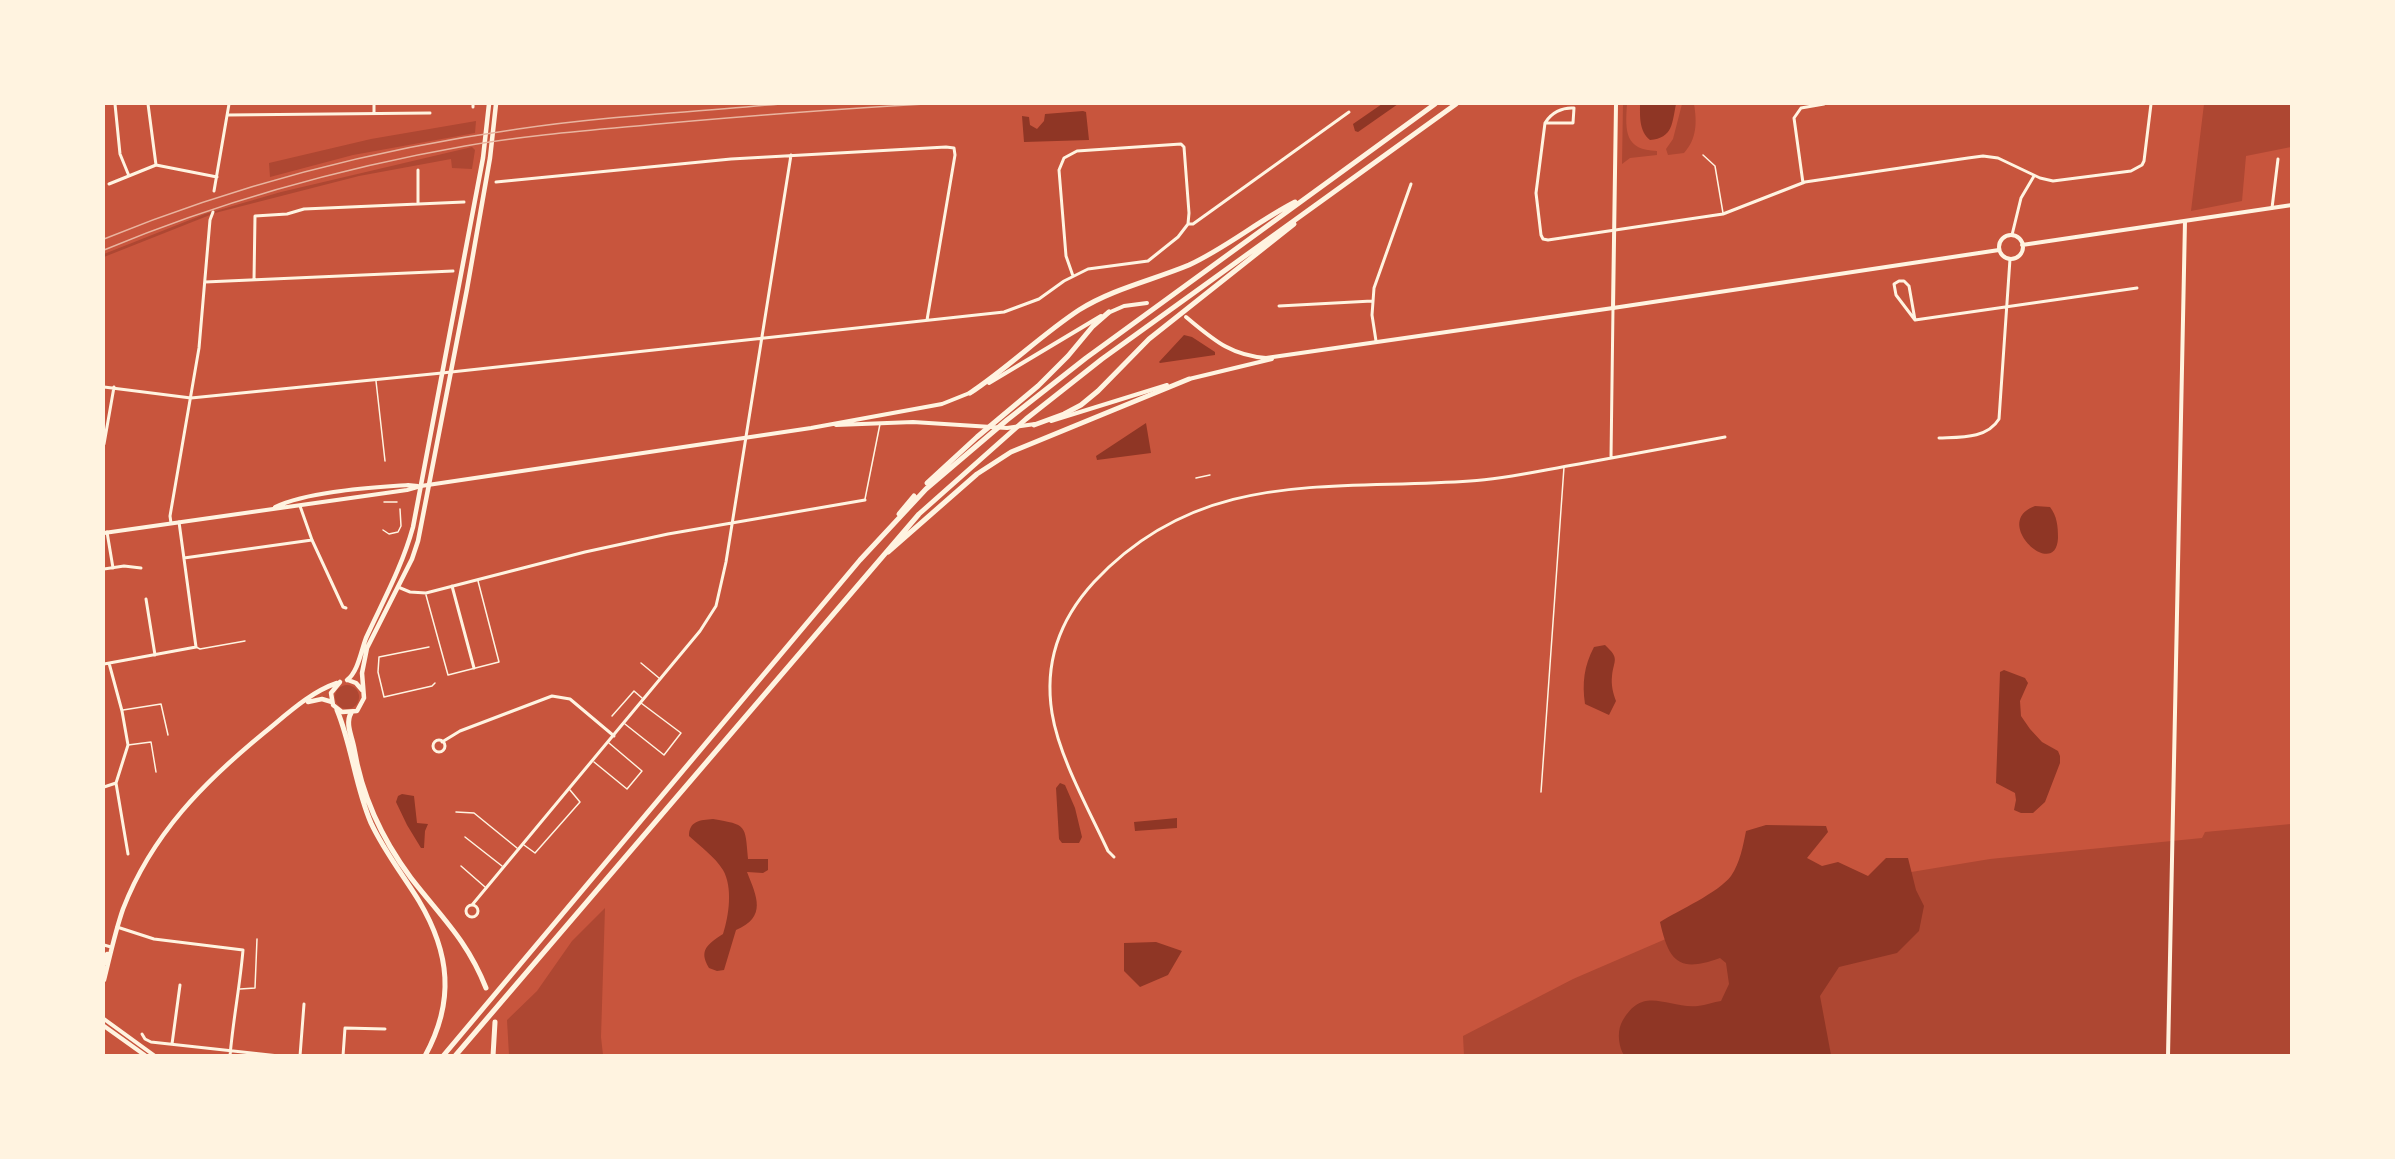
<!DOCTYPE html>
<style>
body{margin:0}
#map{position:relative;width:2395px;height:1159px;overflow:hidden;background:#c8553d;font-family:Ubuntu,sans-serif}
canvas{display:block}
.frame{position:absolute;inset:0;border:105px solid #fff3e0;pointer-events:none}
</style>
<div id="map">
<canvas width="2395" height="1159"></canvas>
<div class="frame"></div>
</div>
<script>
const g = document.querySelector('canvas').getContext('2d');
g.lineJoin = 'round';
function paint(path, color) {
  g.fillStyle = color;
  g.fill(path, 'evenodd');
}
function strokePath(path, color, width, dash) {
  g.strokeStyle = color;
  g.lineWidth = width;
  g.lineCap = dash ? 'butt' : 'round';
  g.setLineDash(dash || []);
  g.stroke(path);
}
paint(new Path2D(`
 M1623 104H1627C1625 132 1625 150 1657 151V155L1630 158 1622 164Z
 M1682 104H1694C1697 122 1697 139 1684 153L1668 155 1666 149 1673 139Z
 M2204 104H2291V147L2246 156 2242 201 2191 211Z
 M476 121 475 133 353 155 270 177 269 163 371 139Z
 M472 147 475 150 472 169 452 168 451 159 359 176 215 213 104 257V254L205 214 281 192Z
 M335 697a12 12 0 1 1 24 0a12 12 0 1 1-24 0Z
 M2291 824V1055L1464 1056 1463 1036 1573 979 1668 938 1887 876 1990 859 2202 838 2205 832Z
 M605 908 601 1037 603 1055H509L507 1020 537 991 572 941Z`), '#ae4732');
paint(new Path2D(`
 M1382 104H1398L1358 132 1355 131 1353 124Z
 M1640 104H1676C1672 123 1673 138 1650 140 1639 131 1640 117 1640 104Z
 M1083 111 1086 112 1089 140 1024 142 1022 116 1029 117 1030 125 1037 129 1044 121 1045 114Z
 M1184 335 1192 337 1215 352V355L1160 363 1159 362Z
 M1146 423 1151 453 1097 460 1096 456Z
 M2035 506 2050 507C2057 516 2058 526 2058 538 2056 582 1990 522 2035 506Z
 M1605 645C1620 659 1614 659 1612 676 1611 685 1613 693 1616 701L1609 715 1585 704C1582 683 1584 666 1594 647Z
 M2004 670 2025 678 2028 683 2020 701 2021 716 2030 729 2042 742 2058 751 2060 756V763L2045 802 2033 813H2021L2014 810 2016 800 2015 793 1996 783 2000 672Z
 M1060 783 1065 785 1075 808 1082 837 1079 843H1062L1059 839 1056 788Z
 M402 794 414 796 417 823 428 824 425 831 424 848H421L407 825 396 802 398 796Z
 M1177 818V828L1135 831 1134 822Z
 M713 819C747 825 745 824 748 859H768V870L763 873 747 872C757 897 767 917 736 930L724 970 717 971 709 968C698 950 708 944 723 934 729 916 733 887 723 870 715 857 700 846 689 836 689 821 700 820 713 819Z
 M1766 825 1826 826 1828 832 1807 858 1822 866 1838 862 1868 876 1886 858H1908L1916 890 1924 906 1919 931 1897 953 1839 967 1820 996 1831 1055H1624C1619 1048 1617 1033 1621 1024 1642 983 1666 1009 1698 1006 1706 1005 1714 1002 1721 1001L1729 984 1726 963 1720 958C1679 973 1669 962 1660 922 1679 910 1718 893 1731 876 1740 863 1743 846 1746 831Z
 M1156 942 1182 951 1168 975 1140 987 1124 971V943Z`), '#8f3625');
strokePath(new Path2D(`
 M1703 155 1715 166 1723 213
 M376 381 385 461
 M1196 478 1210 475
 M865 499 880 424
 M384 502H397
 M383 530 389 534 398 532 401 526 400 509
 M426 595 448 675 499 662 478 581
 M196 647 200 649 245 641
 M429 647 379 657 378 672 384 697 432 686 435 683
 M641 663 659 678
 M123 710 161 704 168 735
 M612 716 634 691 642 698
 M625 724 664 755 681 733 641 703
 M128 745 151 742 156 772
 M594 762 627 789 642 771 609 743
 M1541 792 1564 467
 M456 812 474 813 517 848
 M465 837 502 866
 M524 845 535 853 580 802 570 790
 M461 866 485 887
 M240 989 255 988 257 939`), '#fff3e0', 1.5);
strokePath(new Path2D(`
 M115 104 120 154 129 176
 M148 104 156 165
 M473 107V104
 M374 113V104
 M228 115 430 113
 M1545 123H1573L1574 108C1562 107 1551 113 1545 123L1536 193 1541 235 1543 239 1548 240 1723 214 1805 182 1968 158 1983 156 1998 158 2040 178 2053 181 2131 171 2142 165 2144 161 2151 104
 M418 170V204
 M496 182 731 159 946 147 954 148 955 155 927 320
 M1803 183 1794 118 1801 108 1824 104
 M109 184 156 165 217 177
 M214 191 229 104
 M2272 208 2278 159
 M1188 224H1193L1349 112
 M2012 235 2021 198 2034 176
 M254 280 255 216 287 214 304 209 464 202
 M1899 281H1904L1909 286 1915 320 1896 295 1894 284Z
 M205 282 453 271
 M1279 306 1372 301
 M1915 320 2137 288
 M1376 341 1372 315 1374 288 1411 184
 M104 387 191 398 442 373 1004 312 1039 299 1064 281 1088 269 1148 261 1178 237 1188 224 1189 213 1184 147 1181 144 1077 151 1064 158 1059 170 1066 256 1073 276
 M1939 438C1960 437 1987 439 1999 419L2010 259
 M104 444 114 387
 M1611 458 1613 308
 M300 506 312 540 343 607 346 608
 M171 523 170 516 199 348 210 220 213 212
 M107 532 113 568
 M184 558 312 540
 M104 569 124 566 141 568
 M452 586 474 668
 M398 587 410 592 426 593 585 552 668 534 865 500
 M146 599 155 655
 M109 663 122 711 128 745 116 783 128 854
 M104 664 196 647 179 522
 M433 746a6 6 0 1 1 12 0a6 6 0 1 1-12 0Z
 M442 742 460 731 552 696 570 699 614 736
 M104 787 116 783
 M1114 857 1108 851C1089 810 1059 757 1052 713 1044 663 1060 619 1094 582 1201 467 1330 491 1470 481 1506 479 1543 470 1579 464 1627 455 1676 446 1725 437
 M466 911a6 6 0 1 1 12 0a6 6 0 1 1-12 0Z
 M472 905 700 631 716 606 726 562 791 155
 M117 927 154 939 243 950C240 986 233 1020 230 1056
 M104 945 111 947
 M142 1034 145 1039 151 1042 279 1056
 M172 1044 180 985
 M300 1056 304 1004
 M343 1056 345 1028 385 1029`), '#fff3e0', 3);
strokePath(new Path2D(`
 M1613 308 1616 104
 M275 507C310 491 369 488 408 485L418 486
 M104 533 407 490 421 486
 M2168 1056 2185 221`), '#fff3e0', 4);
strokePath(new Path2D(`
 M1999 247a12 12 0 1 1 24 0a12 12 0 1 1-24 0Z
 M2022 245 2292 205
 M1108 313 1124 306 1147 303
 M1186 317C1213 339 1229 355 1266 358L1613 308 1999 250
 M1189 379 1272 359
 M989 383 1101 316
 M1051 421 1167 385
 M836 425 913 422 1007 428 1035 424
 M421 486 811 428 942 404 972 392
 M104 1019 155 1056
 M104 1026 146 1056`), '#fff3e0', 4);
strokePath(new Path2D(`
 M347 680C358 672 361 651 366 638 383 601 402 567 413 527L483 158 489 104
 M348 680 356 683 362 690
 M340 682 331 693 333 705 342 712 357 711 364 698 362 673 367 648 412 559 418 541 467 289 490 158 496 104
 M308 702 322 699 332 702
 M104 963 107 954
 M104 980C110 956 115 932 123 909 152 834 204 782 265 732 286 715 310 692 337 683`), '#fff3e0', 4.5);
strokePath(new Path2D(`
 M970 393C1008 368 1041 335 1079 310 1112 289 1153 280 1189 265 1226 248 1258 221 1295 202
 M1034 425 1064 414 1081 405 1098 391 1149 339 1294 224
 M927 483 977 437 1038 386 1068 356 1093 326 1109 312
 M899 514 914 496
 M888 552 977 474 1011 452 1189 379
 M337 710C352 746 355 786 371 823 384 851 403 875 419 901 450 953 455 1001 425 1056
 M351 713C345 724 352 736 354 748 362 797 382 839 411 878 442 918 467 940 486 988
 M443 1056 860 560 926 489 1007 420 1086 358 1435 104
 M455 1056 919 514 1026 419 1102 359 1456 104
 M493 1056 495 1022`), '#fff3e0', 5);
strokePath(new Path2D(`
 M104 239C236 185 376 149 518 129 605 116 693 112 780 104
 M104 250C219 202 341 168 465 146 528 135 594 130 658 124 747 116 836 109 925 104`), '#e9b49f', 1.5);
</script>
